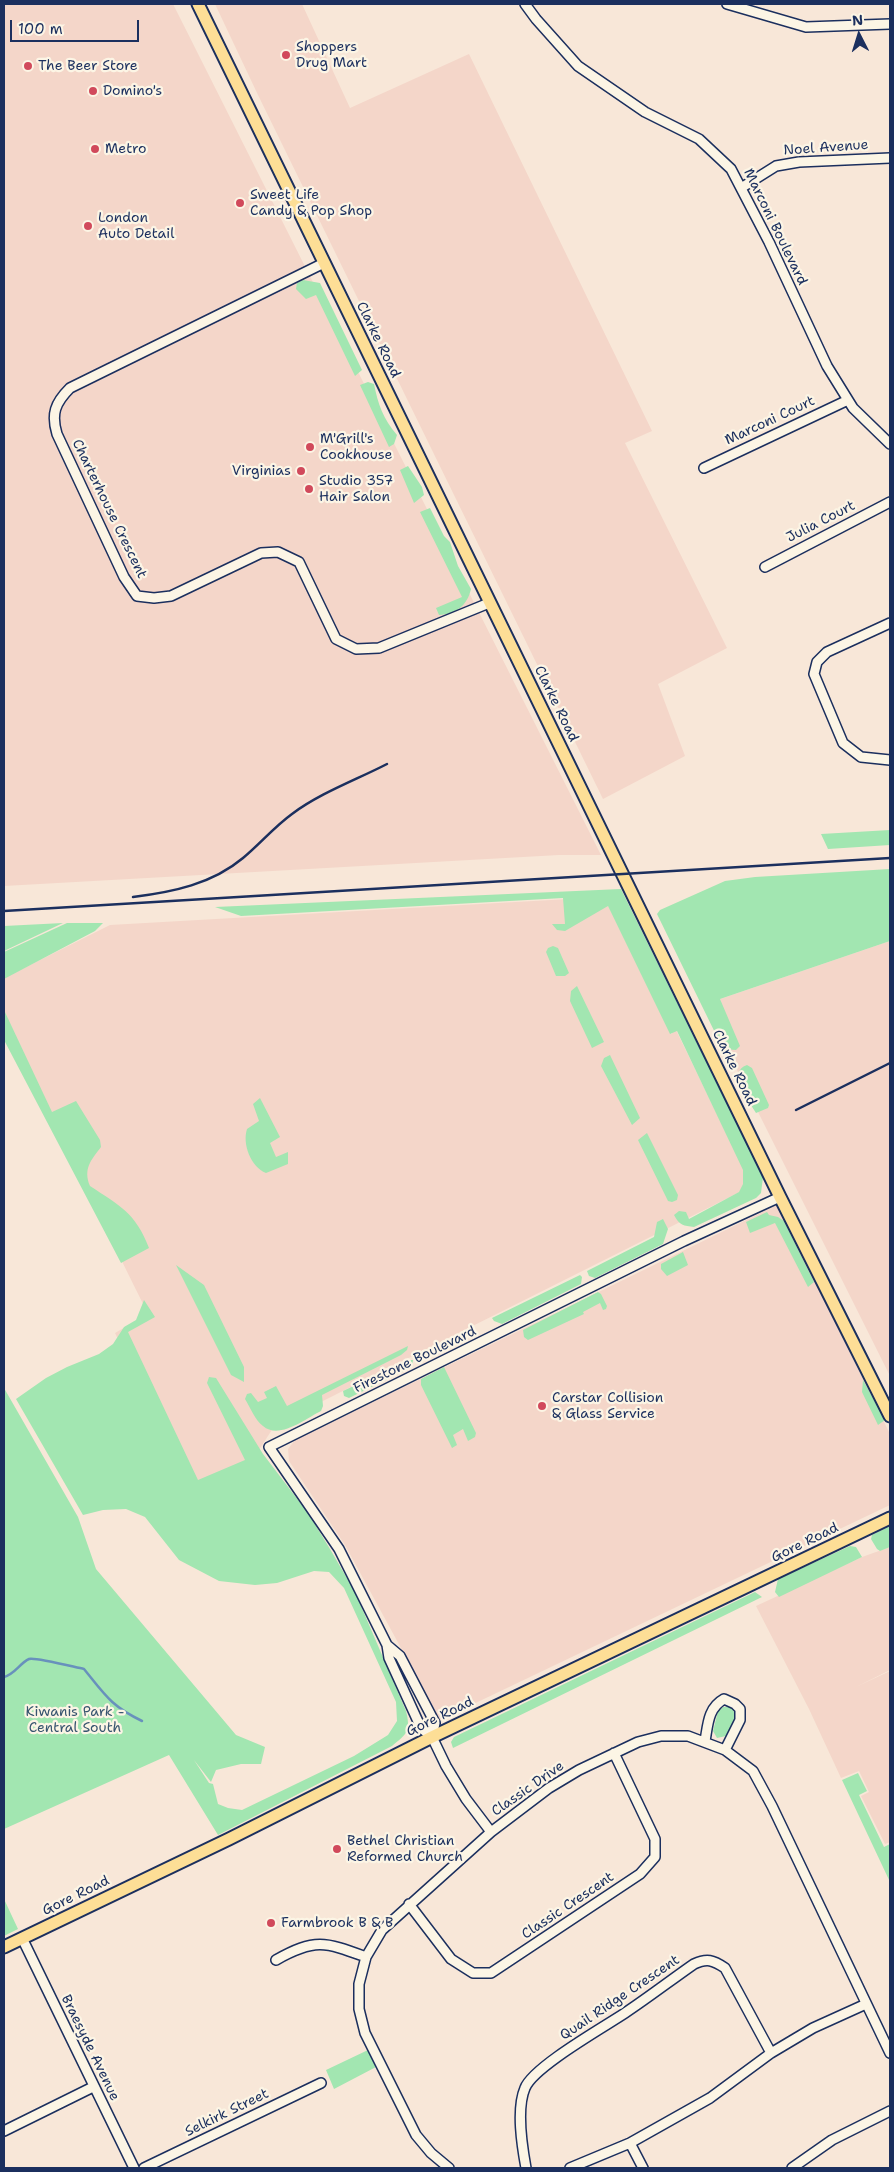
<!DOCTYPE html>
<style>
body{margin:0}
#map{position:relative;width:894px;height:2172px;overflow:hidden;background:#f8e7d8;font-family:"Shantell Sans",sans-serif}
canvas{display:block}
.frame{position:absolute;inset:0;border:5px solid #1b2f5e;pointer-events:none}
.north{position:absolute;left:834px;top:10px;width:50px;height:50px;-webkit-text-stroke:4px #fcf5e5;paint-order:stroke;rotate:355deg;font-size:14px;font-weight:700;line-height:20px;text-align:center;color:#1b2f5e}
.north::after{content:'';display:block;margin:auto;width:18px;height:22px;background:#1b2f5e;clip-path:polygon(50% 0,100% 100%,50% 72%,0 100%)}
.scale{position:absolute;left:10px;top:20px;width:129px;height:22px;box-sizing:border-box;border:2px solid #1b2f5e;border-top:0;padding-left:6px;font-size:15px;line-height:18px;white-space:nowrap;color:#1b2f5e;-webkit-text-stroke:4px #fcf5e5;paint-order:stroke}
</style>
<div id="map">
<canvas width="894" height="2172"></canvas>
<div class="frame"></div>
<div class="north">N</div>
<div class="scale">100 m</div>
</div>
<script>
const g = document.querySelector('canvas').getContext('2d');
g.lineJoin = 'round';
function paint(path, color) {
  g.fillStyle = color;
  g.fill(path, 'evenodd');
}
function strokePath(path, color, width, dash) {
  g.strokeStyle = color;
  g.lineWidth = width;
  g.lineCap = dash ? 'butt' : 'round';
  g.setLineDash(dash || []);
  g.stroke(path);
}
function write(font, color, halo, rows, align = 'center') {
  g.font = font + ' "Shantell Sans",sans-serif';
  g.lineWidth = 4.5;
  g.setLineDash([]);
  g.textBaseline = 'middle';
  g.strokeStyle = halo;
  g.fillStyle = color;
  for (const [text, x, y, turn = 0] of rows) {
    g.save();
    g.translate(x, y);
    g.rotate((+turn || 0) * Math.PI / 180);
    g.textAlign = isNaN(turn) ? turn : align;
    if (halo) g.strokeText(text, 0, 0);
    g.fillText(text, 0, 0);
    g.restore();
  }
}
paint(new Path2D(`
 M4 4H173L601 855H559L4 886Z
 M215 4H302L350 108 469 54 652 431 625 443 727 648 658 684 685 756 603 799 258 95Z
 M604 897 671 1034 676 1030 752 1186 275 1425 250 1464 190 1490 115 1333 148 1314 4 1023V978L110 925Z
 M890 941V1376L727 1050 720 999Z
 M777 1205 890 1434V1505L440 1720 345 1545 289 1461 288 1449 295 1440Z
 M890 1547V1670L856 1687 890 1671V1842L885 1844 861 1796 869 1792 859 1771 841 1778 809 1709 756 1606 862 1557Z`), '#f4d6c9');
paint(new Path2D(`
 M303 280 320 283 362 370 355 376 316 295 306 299 296 289 297 283Z
 M368 382 374 384C378 404 383 419 397 435L394 444 389 447 360 385Z
 M408 466 422 487 424 495 414 503 400 470Z
 M430 508 444 536 450 542 458 566 471 589C467 606 456 614 439 615L436 608 462 597 420 512Z
 M890 830V845L828 849 821 834Z
 M890 869V941L720 999 740 1046 736 1050 723 1049 657 914 660 910 725 881 755 877Z
 M621 889 763 1177 761 1193 756 1198 694 1227C684 1226 679 1225 674 1215L679 1211 686 1212 689 1219 739 1192 743 1184V1170L677 1031 670 1034 608 906 565 931 557 930 552 924H565L563 898 241 916 215 907Z
 M63 923 4 951V926Z
 M67 923H103L95 931 4 979V952Z
 M553 946 558 948 569 973 565 976H556L546 952 548 948Z
 M577 986 604 1042 592 1048 570 1001 571 991Z
 M4 1010 52 1112 76 1101 100 1140 101 1147C91 1160 83 1169 90 1186 120 1206 135 1212 149 1248L121 1263 4 1040Z
 M610 1055 640 1118 632 1125 601 1066 604 1058Z
 M747 1065 752 1068 769 1105 768 1108 756 1113C749 1101 726 1072 747 1065Z
 M260 1098 280 1137 270 1143 276 1157 288 1152V1164L266 1173C251 1167 242 1144 247 1129L259 1121 253 1104Z
 M647 1133 678 1195 677 1200 672 1202 668 1201 638 1140Z
 M767 1212 769 1215 778 1217 784 1221 814 1282 808 1287 775 1223 750 1233 746 1222Z
 M663 1219 668 1229 663 1244 595 1278 589 1276 587 1271 654 1237 657 1222Z
 M683 1252 688 1265 667 1276 661 1269V1264Z
 M176 1265 204 1285 244 1367V1382L231 1375Z
 M580 1275 582 1277 581 1284 502 1324 494 1321 492 1318Z
 M598 1292 601 1294 607 1306 606 1309 603 1310 600 1303 583 1312 584 1314 528 1340 524 1337 523 1330Z
 M144 1300 155 1317 128 1332 198 1480 245 1460 207 1383 209 1377 216 1378 263 1454 308 1513 330 1549 355 1592 406 1711C411 1731 407 1734 392 1746L218 1835 169 1755 4 1829V1388L78 1517 96 1569 236 1735 265 1747 261 1764H241L216 1770 211 1782 194 1760 209 1783 213 1784 218 1804 228 1808 242 1810 354 1756 388 1735 397 1721 396 1702 344 1588 329 1572 314 1571 277 1583 255 1585 219 1581 179 1560 145 1517 126 1509 103 1510 83 1515 16 1399 46 1378 67 1367 99 1354 113 1344 124 1327 136 1320Z
 M408 1346 407 1350 401 1355 322 1395 323 1406 321 1411C305 1419 279 1440 263 1426 255 1420 250 1407 245 1399L247 1394 251 1393 258 1402 267 1398 264 1392 276 1386 287 1406Z
 M409 1360H413L412 1367 349 1398 344 1396 343 1391Z
 M444 1367 476 1433 475 1437 468 1441 463 1429 453 1435 457 1445 452 1448 421 1385V1379Z
 M863 1380 885 1420 878 1425 862 1392Z
 M890 1526V1547L880 1551 877 1549 871 1539 872 1535Z
 M850 1546 856 1547 862 1557 779 1597 775 1592 778 1579Z
 M755 1592 762 1597 453 1748 451 1742 454 1737Z
 M723 1707H731L736 1715 726 1736 717 1738 713 1731 718 1711Z
 M858 1773 867 1791 859 1795 884 1847 890 1844V1882L842 1780Z
 M4 1899 18 1929 4 1936Z
 M368 2050 376 2067 334 2089 326 2070Z`), '#a2e6b1');
strokePath(new Path2D(`
 M4 1677C15 1674 20 1663 29 1659 35 1657 74 1667 84 1669 105 1695 111 1706 142 1721`), '#6891bc', 2.5);
const minor = new Path2D(`
 M525 4 536 19 578 66 645 112 699 139 731 169 769 242 827 366 853 408 890 444
 M727 4 806 27 890 24
 M741 188 776 166 799 162 890 158
 M324 263 70 388C55 403 51 414 57 434L124 577 137 596 154 598 171 596 261 553 278 552 299 562 336 639 356 649 379 648 489 603
 M704 468 848 400
 M765 567 890 502
 M890 623 827 652 817 662 814 674 843 743 861 757 890 760
 M387 1645 400 1656 435 1723 432 1737
 M705 1741C708 1724 708 1708 724 1699L735 1704 740 1709V1720L725 1750
 M491 1832 466 1799 446 1766 432 1737 421 1728 389 1658 387 1645 339 1549 269 1447 684 1241 780 1197
 M409 1904 451 1959 473 1973H491L640 1874 655 1857V1839L614 1753
 M22 1938 134 2168
 M276 1960C315 1938 325 1942 366 1957
 M4 2131 93 2087
 M630 2143 643 2168
 M144 2168 321 2083
 M449 2168 431 2153 416 2135 365 2033 359 2009V1984L366 1957 382 1930 491 1832 549 1788 579 1770 638 1742 661 1736H688L725 1750 753 1771 772 1806 890 2053
 M526 2168C522 2146 516 2109 525 2088 533 2067 604 2027 625 2013 649 1997 671 1980 694 1964 707 1958 713 1960 725 1968L771 2053
 M570 2168 630 2143 710 2098 771 2053 813 2028 866 2004
 M792 2168 832 2140 890 2111`);
const major = new Path2D(`
 M198 4 780 1197 890 1416
 M4 1947 229 1839 432 1737 890 1518`);
strokePath(minor, '#1b2f5e', 12);
strokePath(major, '#1b2f5e', 15);
strokePath(minor, '#fcf5e5', 9);
strokePath(major, '#fdde96', 11);
strokePath(new Path2D(`
 M133 897C173 892 212 884 243 858 260 844 274 827 292 814 320 793 356 780 387 764
 M4 911 890 858
 M796 1110 890 1063`), '#1b2f5e', 2.5);
for (const [x, y, r, color] of [
 [286,55,5,"#d1495b"],
 [28,66,5,"#d1495b"],
 [93,91,5,"#d1495b"],
 [95,149,5,"#d1495b"],
 [240,203,5,"#d1495b"],
 [88,226,5,"#d1495b"],
 [310,447,5,"#d1495b"],
 [301,471,5,"#d1495b"],
 [309,489,5,"#d1495b"],
 [542,1406,5,"#d1495b"],
 [337,1849,5,"#d1495b"],
 [271,1923,5,"#d1495b"]
]) {
  const dot = new Path2D();
  dot.arc(x, y, r, 0, 2 * Math.PI);
  g.fillStyle = color;
  g.fill(dot);
  strokePath(dot, '#fcf5e5', 2);
}
write('14px', '#1b2f5e', '#fcf5e5', [
 ["Shoppers",296,47],
 ["Drug Mart",296,63],
 ["The Beer Store",38,66],
 ["Domino's",103,91],
 ["Metro",105,149],
 ["Sweet Life",250,195],
 ["Candy & Pop Shop",250,211],
 ["London",98,218],
 ["Auto Detail",98,234],
 ["M'Grill's",320,439],
 ["Cookhouse",320,455],
 ["Virginias",291,471,"right"],
 ["Studio 357",319,481],
 ["Hair Salon",319,497],
 ["Carstar Collision",552,1398],
 ["& Glass Service",552,1414],
 ["Bethel Christian",347,1841],
 ["Reformed Church",347,1857],
 ["Farmbrook B & B",281,1923]
], 'left');
write('14px', '#1b2f5e', '#fcf5e5', [
 ["Noel Avenue",826,148,-4],
 ["Marconi Boulevard",775,227,64],
 ["Clarke Road",378,340,64],
 ["Marconi Court",770,421,-25],
 ["Charterhouse Crescent",109,509,64],
 ["Julia Court",821,522,-27],
 ["Clarke Road",556,704,64],
 ["Clarke Road",734,1068,64],
 ["Firestone Boulevard",415,1360,-26],
 ["Gore Road",805,1543,-26],
 ["Gore Road",440,1717,-26],
 ["Classic Drive",528,1789,-35],
 ["Gore Road",76,1896,-26],
 ["Classic Crescent",568,1906,-34],
 ["Quail Ridge Crescent",620,1998,-34],
 ["Braesyde Avenue",90,2048,64],
 ["Selkirk Street",227,2113,-26]
]);
write('14px', '#36546f', '#fcf5e5', [
 ["Kiwanis Park -",75,1712],
 ["Central South",75,1728]
]);
</script>
